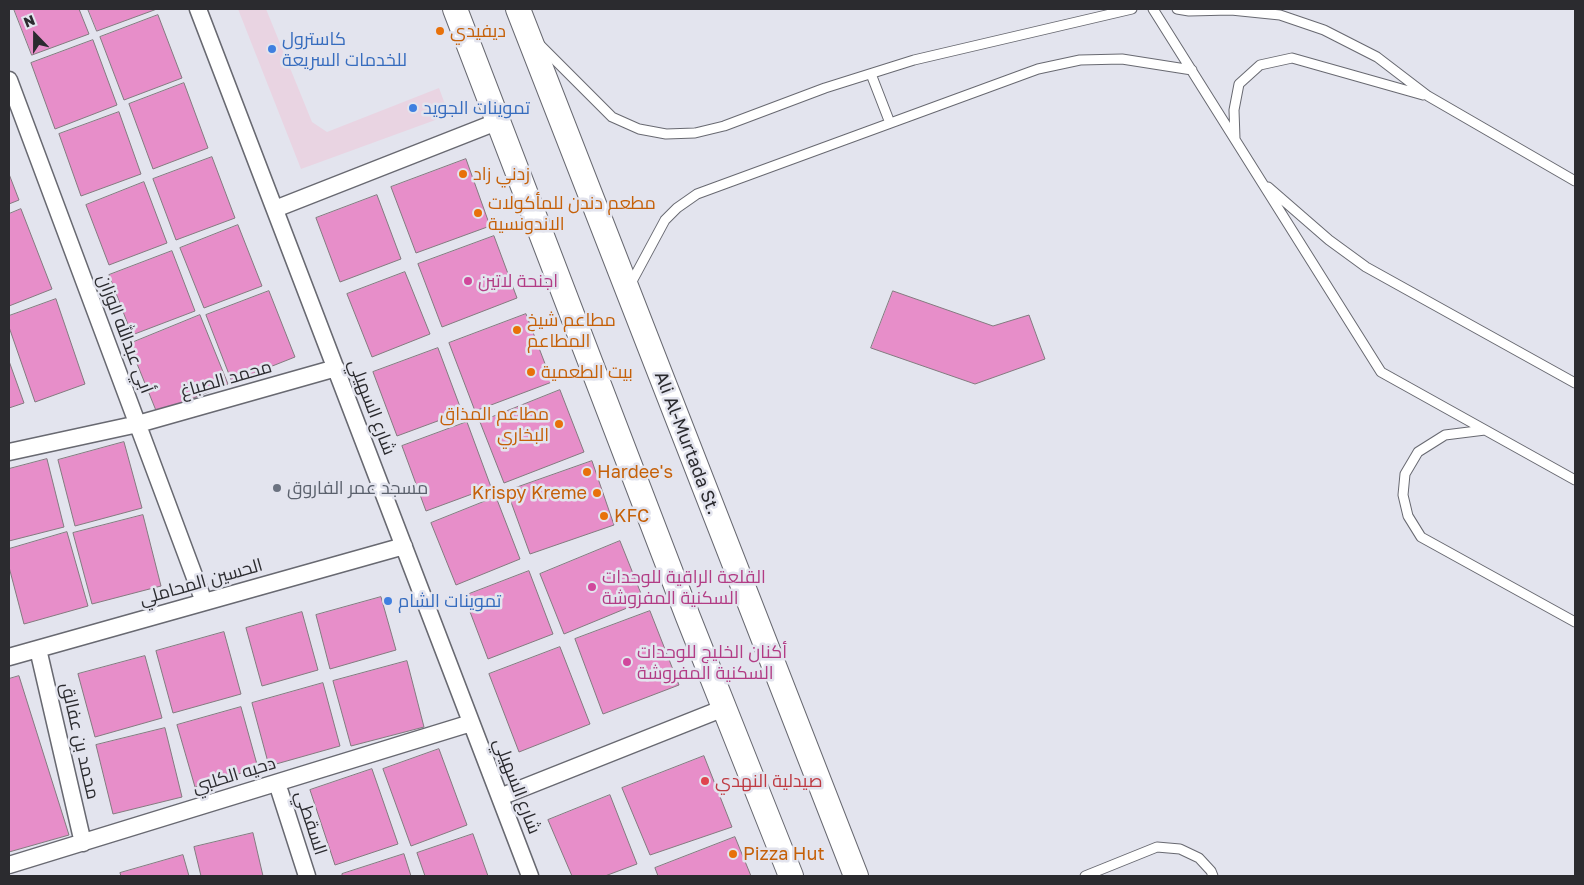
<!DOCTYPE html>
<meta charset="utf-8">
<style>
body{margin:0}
#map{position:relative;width:1584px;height:885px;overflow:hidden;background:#e3e4ee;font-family:"Golos Text",sans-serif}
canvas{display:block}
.frame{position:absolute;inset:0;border:10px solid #2b2b2f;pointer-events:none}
.north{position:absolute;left:10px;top:10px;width:50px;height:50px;-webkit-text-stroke:4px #e3e4ee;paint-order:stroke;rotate:338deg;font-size:14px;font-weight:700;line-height:20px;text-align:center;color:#2b2b2f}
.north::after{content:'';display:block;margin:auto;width:18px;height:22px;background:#2b2b2f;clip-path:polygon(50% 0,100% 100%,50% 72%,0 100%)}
</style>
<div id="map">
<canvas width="1584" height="885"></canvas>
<div class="frame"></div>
<div class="north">N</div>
</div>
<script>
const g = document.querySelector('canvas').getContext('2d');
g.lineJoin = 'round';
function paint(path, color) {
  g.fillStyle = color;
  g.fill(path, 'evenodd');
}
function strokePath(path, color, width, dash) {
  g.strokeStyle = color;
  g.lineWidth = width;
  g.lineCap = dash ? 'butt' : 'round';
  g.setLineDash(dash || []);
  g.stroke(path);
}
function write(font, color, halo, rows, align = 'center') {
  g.font = font + ' "Golos Text",Cairo,sans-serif';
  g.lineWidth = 5;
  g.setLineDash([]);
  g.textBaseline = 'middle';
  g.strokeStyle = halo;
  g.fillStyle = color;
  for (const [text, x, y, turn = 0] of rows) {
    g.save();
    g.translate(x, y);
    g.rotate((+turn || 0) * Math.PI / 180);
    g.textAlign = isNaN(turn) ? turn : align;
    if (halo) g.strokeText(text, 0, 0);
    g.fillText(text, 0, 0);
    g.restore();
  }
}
paint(new Path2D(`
 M238 9H266L312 122 327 132 439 88 449 115 301 169Z`), '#e9d4e2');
const building = new Path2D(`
 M14 9H79L89 34 32 55Z
 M88 9H157L97 31Z
 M158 15 182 78 124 100 100 37Z
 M93 40 117 105 55 129 31 63Z
 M184 83 208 148 153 169 129 104Z
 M119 112 141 174 81 196 59 134Z
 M212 157 235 218 176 240 153 179Z
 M466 159 490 226 416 253 391 187Z
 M9 174 19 200 9 204Z
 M144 182 167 243 109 265 86 205Z
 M377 195 401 259 340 282 316 218Z
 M21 209 52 289 9 306V214Z
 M238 225 262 286 204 308 180 248Z
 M494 236 517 298 442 327 418 264Z
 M172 251 195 311 132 335 109 275Z
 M405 272 430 334 372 357 347 294Z
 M269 291 295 357 232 382 206 315Z
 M893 291 993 326 1029 315 1045 359 975 384 871 348Z
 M56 299 85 384 35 402 9 327V316Z
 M526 314 552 382 475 411 449 343Z
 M200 315 228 384 157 413 129 344Z
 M438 348 462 412 397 436 373 372Z
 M9 361 24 403 9 408Z
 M560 390 584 452 504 483 480 422Z
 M467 422 491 487 426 511 402 446Z
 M124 442 142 508 75 526 58 460Z
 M47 459 64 527 9 541V469Z
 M592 461 614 525 530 554 507 491Z
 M496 497 520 559 456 585 431 523Z
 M143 515 161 586 92 604 73 533Z
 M67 532 88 606 24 624 9 567V549Z
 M620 541 644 601 564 634 540 574Z
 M529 571 553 634 488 659 464 596Z
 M381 597 396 650 330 669 316 615Z
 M650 611 679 685 603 714 575 639Z
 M302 612 318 670 262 686 246 628Z
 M224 632 241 694 173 713 156 651Z
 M560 647 590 724 519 752 489 674Z
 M145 656 162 718 95 737 78 674Z
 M407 661 424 727 351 746 333 681Z
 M19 676 69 835 9 852V679Z
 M323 683 340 746 269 766 252 703Z
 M241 707 258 768 195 787 177 725Z
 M165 728 182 797 113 814 96 745Z
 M439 749 467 825 411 846 383 769Z
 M704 756 732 827 650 855 622 788Z
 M372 769 398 844 335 865 310 790Z
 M610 795 637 864 605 876H572L548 820Z
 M253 833 263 876H201L194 847Z
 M473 834 488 876H425L417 853Z
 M735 837 751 876H658L655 868Z
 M404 854 411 876H342V874Z
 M183 855 189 876H121L120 873Z`);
paint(building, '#e78ec9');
strokePath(building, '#837a7f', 1);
const service = new Path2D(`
 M1153 9 1381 372 1575 480
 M1177 9 1189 11 1231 10 1280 15 1324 30 1377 57 1428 96 1575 181
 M540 45 612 117 639 129 666 134 695 133 724 126 825 88 914 60 1132 9
 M871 74 890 123
 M1235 139 1234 110 1239 84 1260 65 1292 58 1423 95
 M1268 187 1329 240 1366 267 1575 383
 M630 285 665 220 677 208 697 194 1038 69 1080 60 1122 59 1192 70
 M1485 430 1445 435 1418 452 1405 474 1403 495 1408 516 1421 537 1575 622
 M1085 876 1157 847 1180 849 1199 858 1211 871 1213 876`);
const minor = new Path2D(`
 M198 9 530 876
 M9 80 204 602
 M275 209 499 121
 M9 452 138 424 336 368
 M38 649 83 843
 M9 657 404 546
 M277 783 307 876
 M500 797 724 708
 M9 865 471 723`);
const secondary = new Path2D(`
 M455 9 688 617 791 876
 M518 9 856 876`);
strokePath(service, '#686971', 11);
strokePath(minor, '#686971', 19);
strokePath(secondary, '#686971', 26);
strokePath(service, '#fff', 9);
strokePath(minor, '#fff', 16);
strokePath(secondary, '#fff', 24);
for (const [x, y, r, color] of [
 [440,31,5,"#e8710a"],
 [272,49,5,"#3f7fe0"],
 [413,108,5,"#3f7fe0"],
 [463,174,5,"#e8710a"],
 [478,213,5,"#e8710a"],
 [468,281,5,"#d1479c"],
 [517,330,5,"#e8710a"],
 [531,372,5,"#e8710a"],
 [559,424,5,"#e8710a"],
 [587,472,5,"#e8710a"],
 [277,488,5,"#6b7280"],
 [597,493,5,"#e8710a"],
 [604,516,5,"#e8710a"],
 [592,587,5,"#d1479c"],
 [388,601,5,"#3f7fe0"],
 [627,662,5,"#d1479c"],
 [705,781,5,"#e0444e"],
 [733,854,5,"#e8710a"]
]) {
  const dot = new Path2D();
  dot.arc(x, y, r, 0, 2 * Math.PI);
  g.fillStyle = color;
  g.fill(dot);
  strokePath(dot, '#e3e4ee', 2);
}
write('18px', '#c56008', '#e3e4ee', [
 ["ديفيدي",450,31],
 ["زدني زاد",473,174],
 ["مطعم دندن للمأكولات",488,203],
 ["الاندونسية",488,224],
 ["مطاعم شيخ",527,320],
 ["المطاعم",527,341],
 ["بيت الطعمية",541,372],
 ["مطاعم المذاق",549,414,"right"],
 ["البخاري",549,435,"right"],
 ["Hardee's",597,472],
 ["Krispy Kreme",587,493,"right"],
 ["KFC",614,516],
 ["Pizza Hut",743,854]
], 'left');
write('18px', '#366cbe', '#e3e4ee', [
 ["كاسترول",282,39],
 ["للخدمات السريعة",282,60],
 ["تموينات الجويد",423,108],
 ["تموينات الشام",398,601]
], 'left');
write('18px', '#b23c85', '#e3e4ee', [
 ["اجنحة لاتين",478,281],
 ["القلعة الراقية للوحدات",602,577],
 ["السكنية المفروشة",602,598],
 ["أكنان الخليج للوحدات",637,652],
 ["السكنية المفروشة",637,673]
], 'left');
write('18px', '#2b2b2f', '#e3e4ee', [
 ["أبي عبدالله الوزان",125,334,69],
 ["محمد الصباغ",226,379,-16],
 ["شارع السهيلي",372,407,69],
 ["Ali Al-Murtada St.",687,443,69],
 ["الحسين المحاملي",201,582,-16],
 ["محمد بن عفالق",80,741,77],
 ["دحيه الكلبي",234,775,-17],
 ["شارع السهيلي",517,786,69],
 ["السقطي",311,823,72]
]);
write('18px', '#5b616d', '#e3e4ee', [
 ["مسجد عمر الفاروق",287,488]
], 'left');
write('18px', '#be3a42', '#e3e4ee', [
 ["صيدلية النهدي",715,781]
], 'left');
</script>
